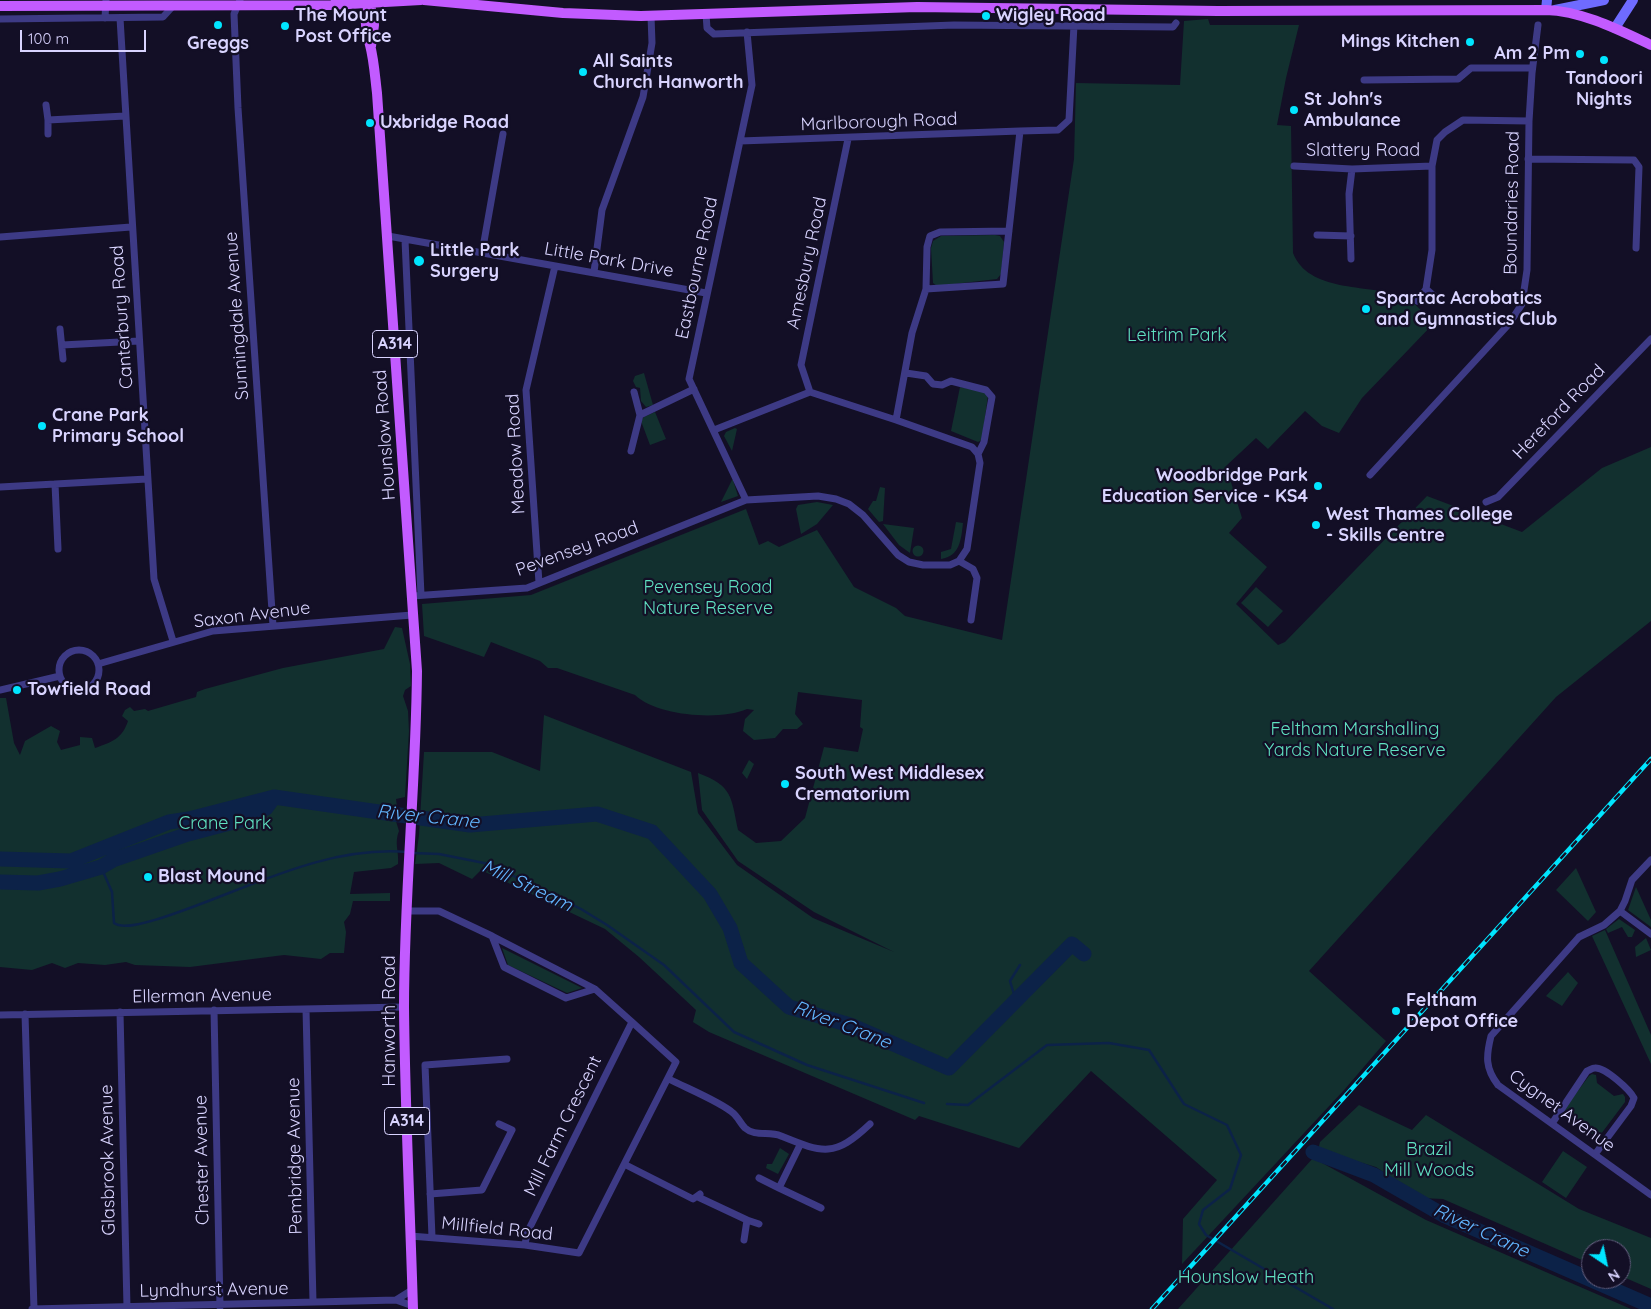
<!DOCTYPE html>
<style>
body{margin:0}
#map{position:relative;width:1651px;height:1309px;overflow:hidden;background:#130f26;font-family:Quicksand,sans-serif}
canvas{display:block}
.north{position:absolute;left:1581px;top:1239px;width:50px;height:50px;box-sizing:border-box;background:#130f26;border:1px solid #625e7d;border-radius:50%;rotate:146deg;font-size:14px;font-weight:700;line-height:20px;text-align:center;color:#d9d4ff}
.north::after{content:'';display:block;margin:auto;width:18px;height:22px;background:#00e5ff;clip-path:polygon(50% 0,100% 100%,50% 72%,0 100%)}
.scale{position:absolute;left:20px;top:30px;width:126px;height:22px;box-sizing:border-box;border:2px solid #d9d4ff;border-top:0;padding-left:6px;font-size:15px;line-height:18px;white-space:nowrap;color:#d9d4ff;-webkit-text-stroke:4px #130f26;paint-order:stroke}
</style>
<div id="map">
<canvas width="1651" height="1309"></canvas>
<div class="north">N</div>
<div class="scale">100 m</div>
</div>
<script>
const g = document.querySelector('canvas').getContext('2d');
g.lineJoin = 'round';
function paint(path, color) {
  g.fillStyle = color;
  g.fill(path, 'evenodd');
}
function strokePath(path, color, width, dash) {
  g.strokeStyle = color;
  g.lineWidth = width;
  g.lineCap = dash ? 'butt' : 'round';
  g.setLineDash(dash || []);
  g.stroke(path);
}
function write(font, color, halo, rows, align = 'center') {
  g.font = font + ' Quicksand,sans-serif';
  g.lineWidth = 4.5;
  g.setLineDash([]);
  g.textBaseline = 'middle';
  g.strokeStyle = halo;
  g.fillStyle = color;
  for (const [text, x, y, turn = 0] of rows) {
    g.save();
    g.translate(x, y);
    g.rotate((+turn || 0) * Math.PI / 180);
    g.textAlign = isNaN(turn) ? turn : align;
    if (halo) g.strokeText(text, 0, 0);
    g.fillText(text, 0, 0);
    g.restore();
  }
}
paint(new Path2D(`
 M1208 19 1210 25H1299L1286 78 1277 125 1291 126 1293 253C1308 292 1367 285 1401 295 1412 299 1425 315 1434 323L1362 398 1339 433 1322 426 1305 411 1268 449 1256 438 1226 466 1242 518 1229 533 1267 567 1236 604 1278 645 1285 642 1427 496 1522 532 1602 468 1651 447V621L1556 697 1309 971 1386 1041 1345 1089 1182 1264 1183 1219 1217 1180 1091 1071 1019 1148 919 1116 915 1120 709 1032 693 1022 696 1010 639 957 605 929 481 870 472 879 439 863 415 864 419 835 424 752H492L540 771 544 715 691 772 698 813 737 865 813 918 894 952 814 912 738 861 702 810 698 773C733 786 731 797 738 830L756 843 781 841 805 818 824 747 858 752 863 729 860 727 862 700 798 692 795 714 803 724 797 729H783L775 738 754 740 743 731 745 719 754 710 747 709C720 721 657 716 635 695L557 668H548L540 661 491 642 484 657 424 636 422 604 531 595 746 509 759 545 768 541 779 547 817 530 854 587 896 608 905 616 1002 640 1074 159 1076 83 1180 85 1184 21Z
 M995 235 1000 236 1004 242 1001 274 997 279 937 286 933 283 931 248 933 241 941 236Z
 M644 373 653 405 646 407 641 401 640 388 636 387 633 381 635 376Z
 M960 387 985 392 988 395 982 440 978 442 951 431Z
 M655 412 666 439 650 445 641 421 644 417Z
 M735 428 737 429 732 451 724 436 726 432Z
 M733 480 738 496 721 502 732 480Z
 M880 487 885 488 883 521 879 522 868 509 873 501H876Z
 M817 502 833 505 817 524 801 534 796 509 798 505Z
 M956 522 963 523C961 540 960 556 941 559V552L951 549Z
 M883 524 914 528 910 553 899 545Z
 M912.5 551a5.5 5.5 0 1 1 11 0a5.5 5.5 0 1 1-11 0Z
 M1256 587 1283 611 1268 627 1241 603Z
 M395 627 402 628 410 664 411 686 405 690 403 696 408 711 409 731 405 797 396 799 397 807 395 818 399 831C394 843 399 851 398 864L391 868 354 872 350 894 390 893V901H353L350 914 344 922 346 932 344 953H330L321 959 284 955 190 967 135 965 126 962 105 965 78 963 65 968 52 963 32 970 0 967V698H6L14 743 20 755 25 741 51 726 60 731 57 742 61 750 80 745V737L92 738 95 748C112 742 122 739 128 721L122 716 125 710 130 707 134 711 145 709 148 711 196 697 197 692 205 689 283 668 384 649Z
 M749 760 754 764 747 779 742 773Z
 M1576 868 1596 912 1588 921 1556 890Z
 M1636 887 1651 920V927L1628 910Z
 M1619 919 1635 930 1632 937H1628L1622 927 1608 933 1606 929Z
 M1605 930 1651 1035V1064L1592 936Z
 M1646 938 1651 950 1636 957 1635 947Z
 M502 948 582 988 567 993 508 965Z
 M1568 972 1578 983 1562 1006 1546 996Z
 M1592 1074 1596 1075 1597 1083 1614 1096 1623 1094 1625 1097V1102L1598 1138 1562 1112 1589 1076Z
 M1359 1105 1412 1130 1426 1115 1579 1209 1651 1238V1289L1621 1276V1249H1591V1264L1443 1199 1421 1198 1376 1167 1318 1150 1320 1142Z
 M780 1148 789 1154 778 1174 766 1168 767 1164H772Z
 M1563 1151 1587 1167 1566 1198 1542 1182Z
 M1313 1158 1426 1220 1631 1309H1178Z`), '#12302f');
strokePath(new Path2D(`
 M412 853 439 854 489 864 581 909 607 925 664 965 734 1032 807 1065 924 1103
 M101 867 112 892 114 923C123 930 148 922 158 919 239 894 320 845 407 852
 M1016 1001 1010 981 1020 965
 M947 1104 968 1105 1047 1045 1109 1043 1149 1050 1184 1104 1227 1125 1241 1155 1230 1189 1203 1210 1199 1224 1206 1235 1333 1309`), '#0c2248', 2.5);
strokePath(new Path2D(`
 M0 859 71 861 169 822 189 819 274 797 470 825 597 814 652 832 710 894 730 928 741 963 789 1007 850 1025 949 1068 1072 944 1084 954
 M0 882 38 883 60 879 101 867 113 860 188 834 249 818 266 808 274 797
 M1313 1152 1374 1175 1445 1216 1651 1306`), '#0c2248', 15);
strokePath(new Path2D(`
 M240 0 234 14 238 108 273 626
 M706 14 707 28 714 34 954 25 1173 27 1176 23
 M105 18 106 0
 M120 18 154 579 173 641
 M0 19 163 17 174 5
 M1364 80 1458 79 1471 68H1532
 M46 105 48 120
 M48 134V120L125 116
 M740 141 1020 131
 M1528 159 1634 160 1639 167 1636 248
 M1294 166 1352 169 1432 166
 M1317 235 1351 236
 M388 236 706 293
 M0 237 131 227
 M405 240 421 595
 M482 253 503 134
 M1351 259 1349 194 1352 169
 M594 272 602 210 643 97 652 43 651 16
 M926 289 927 247 930 236 940 232 1009 231
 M1426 289 1434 296
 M1417 301 1426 289 1432 250V166L1437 140 1445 132 1463 120 1529 121
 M60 329 63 359
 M62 345 139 341
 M906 373 926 376 933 384 942 385 951 381 986 390 992 397 984 442 978 454
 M634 392 640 415
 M810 392 801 365 848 139
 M714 430 810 392 896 420
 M631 451 640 415 694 389
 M1370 475 1509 324 1522 304 1527 270 1529 121 1532 73 1538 25
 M55 484 58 549
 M0 487 147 479
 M746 500 689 379 752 85 747 32
 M1486 502 1498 497 1651 339
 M959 561 973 569 977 578 971 620
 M539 583 526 390 555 266
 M412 596 527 588 746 500 818 496 836 499 849 504 863 515 898 555 909 562 923 565H950L959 561 967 549 980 463 978 454 972 447 896 420 912 333 926 289 1003 284 1020 131 1058 130 1069 120 1074 25
 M59 670a20 20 0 1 1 40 0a20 20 0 1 1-40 0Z
 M98 664 213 631 412 615
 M0 690 60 676
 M1651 860 1632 880 1625 901 1620 911 1604 925 1579 937 1491 1036C1486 1056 1485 1068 1498 1085L1651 1195
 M406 911H439L492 936 595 989 632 1022 527 1233 525 1245
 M1620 911 1651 934
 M492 936 504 967 566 998 595 989
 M306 1009 313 1302
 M214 1010 220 1307
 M120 1012 127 1307
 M25 1014 34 1309
 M0 1015 404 1007
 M669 1079C684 1087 721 1102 733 1113 738 1117 740 1123 745 1128 755 1137 769 1131 781 1136 823 1153 834 1158 870 1124
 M1553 1122 1587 1071C1590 1070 1592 1068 1595 1068 1605 1067 1630 1090 1634 1098L1631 1106 1596 1153
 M626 1165 693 1199 700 1194
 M759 1178 779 1188 800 1145
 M779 1188 821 1208
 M430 1194 482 1190 512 1130 499 1124
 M698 1197 747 1220 744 1240
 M747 1220 759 1224
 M410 1236 525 1245 579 1253 676 1062 632 1022
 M432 1237 425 1065 507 1059
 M396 1300 412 1290
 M32 1309 396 1300 413 1306`), '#3d3a85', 7);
strokePath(new Path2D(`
 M1546 10 1547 0
 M1555 10 1604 0
 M1615 28 1633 0`), '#6f6bff', 10);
strokePath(new Path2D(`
 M424 0 563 13 641 16 917 7 1218 11 1546 10C1582 11 1619 30 1651 45
 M370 3C363 20 366 28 370 45 374 60 375 77 377 93L417 671C416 783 404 895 404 1007 405 1108 410 1208 413 1309
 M370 4 374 25 371 46
 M0 6 331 5 421 0`), '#c25bff', 10);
const rail = new Path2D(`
 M1152 1309 1651 759`);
strokePath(rail, '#00e5ff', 4.5);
strokePath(rail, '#130f26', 2.5, [8]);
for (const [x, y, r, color] of [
 [986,16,5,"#00e5ff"],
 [218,25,5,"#00e5ff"],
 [285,26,5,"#00e5ff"],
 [1470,42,5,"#00e5ff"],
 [1580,54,5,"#00e5ff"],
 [1604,60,5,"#00e5ff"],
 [583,72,5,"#00e5ff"],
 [1294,110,5,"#00e5ff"],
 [370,123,5,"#00e5ff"],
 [419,261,6,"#00e5ff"],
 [1366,309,5,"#00e5ff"],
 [42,426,5,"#00e5ff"],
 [1318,486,5,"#00e5ff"],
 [1316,525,5,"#00e5ff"],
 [17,690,5,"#00e5ff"],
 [785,784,5,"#00e5ff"],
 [148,877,5,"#00e5ff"],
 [1396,1011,5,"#00e5ff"]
]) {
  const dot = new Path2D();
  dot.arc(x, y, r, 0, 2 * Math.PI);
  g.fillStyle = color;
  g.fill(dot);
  strokePath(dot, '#130f26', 2);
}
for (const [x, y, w] of [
 [395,344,45],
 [407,1121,45]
]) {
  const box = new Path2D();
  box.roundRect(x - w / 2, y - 13.5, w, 27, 4);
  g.fillStyle = '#130f26';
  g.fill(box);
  strokePath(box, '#d9d4ff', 1);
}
write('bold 16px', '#d9d4ff', null, [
 ["A314",395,344],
 ["A314",407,1121]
]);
write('bold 18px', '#d9d4ff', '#130f26', [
 ["The Mount",295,16],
 ["Post Office",295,37],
 ["Wigley Road",996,16],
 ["Mings Kitchen",1460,42,"right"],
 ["Greggs",218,44,"center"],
 ["Am 2 Pm",1570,54,"right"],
 ["All Saints",593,62],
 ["Church Hanworth",593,83],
 ["Tandoori",1604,79,"center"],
 ["Nights",1604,100,"center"],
 ["St John's",1304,100],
 ["Ambulance",1304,121],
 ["Uxbridge Road",380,123],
 ["Little Park",430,251],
 ["Surgery",430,272],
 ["Spartac Acrobatics",1376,299],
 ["and Gymnastics Club",1376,320],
 ["Crane Park",52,416],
 ["Primary School",52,437],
 ["Woodbridge Park",1308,476,"right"],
 ["Education Service - KS4",1308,497,"right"],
 ["West Thames College",1326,515],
 ["- Skills Centre",1326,536],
 ["Towfield Road",27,690],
 ["South West Middlesex",795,774],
 ["Crematorium",795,795],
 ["Blast Mound",158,877],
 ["Feltham",1406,1001],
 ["Depot Office",1406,1022]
], 'left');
write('18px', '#d9d4ff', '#130f26', [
 ["Marlborough Road",879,122,-2],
 ["Slattery Road",1363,151],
 ["Boundaries Road",1512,203,-89],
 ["Little Park Drive",609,260,10],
 ["Amesbury Road",807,263,-78],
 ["Eastbourne Road",697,268,-78],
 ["Sunningdale Avenue",237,316,-94],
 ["Canterbury Road",122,317,-94],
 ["Hereford Road",1559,412,-46],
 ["Hounslow Road",385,435,-94],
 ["Meadow Road",516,454,-93],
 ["Pevensey Road",577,549,-20],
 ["Saxon Avenue",252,615,-7],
 ["Ellerman Avenue",202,996,-1],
 ["Hanworth Road",390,1021,-90],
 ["Cygnet Avenue",1562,1111,36],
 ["Mill Farm Crescent",563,1126,-64],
 ["Pembridge Avenue",295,1156,-91],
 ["Glasbrook Avenue",108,1160,-91],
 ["Chester Avenue",202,1160,-91],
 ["Millfield Road",497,1229,6],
 ["Lyndhurst Avenue",214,1290,-1]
]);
write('18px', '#5fe0c0', '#130f26', [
 ["Leitrim Park",1177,336],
 ["Pevensey Road",708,588],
 ["Nature Reserve",708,609],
 ["Feltham Marshalling",1355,730],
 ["Yards Nature Reserve",1355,751],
 ["Crane Park",225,824],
 ["Brazil",1429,1150],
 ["Mill Woods",1429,1171],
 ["Hounslow Heath",1246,1278]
]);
write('italic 19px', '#62b6ff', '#130f26', [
 ["River Crane",428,817,6],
 ["Mill Stream",527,886,25],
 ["River Crane",842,1025,21],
 ["River Crane",1481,1231,25]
]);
</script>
